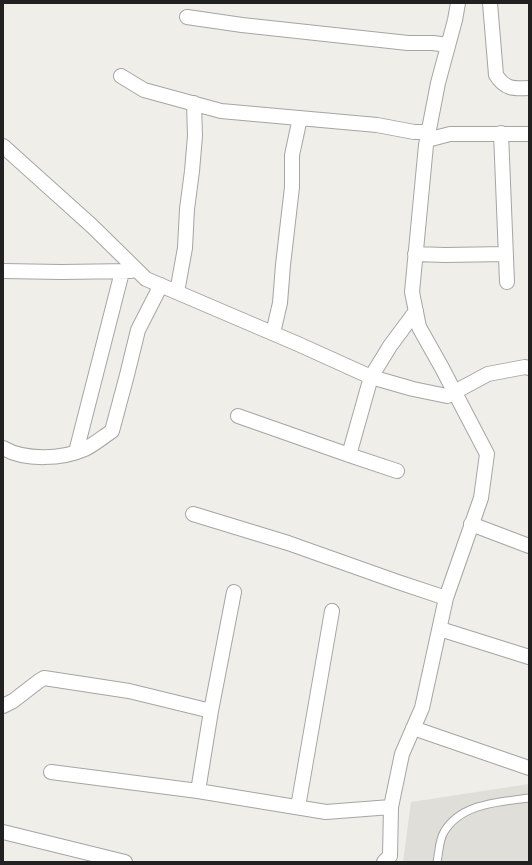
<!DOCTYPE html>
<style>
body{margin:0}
#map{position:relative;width:532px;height:865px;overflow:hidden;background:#f0eee8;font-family:"Work Sans",sans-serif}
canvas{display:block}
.frame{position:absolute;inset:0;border:4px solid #212121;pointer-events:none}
</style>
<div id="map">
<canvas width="532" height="865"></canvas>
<div class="frame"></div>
</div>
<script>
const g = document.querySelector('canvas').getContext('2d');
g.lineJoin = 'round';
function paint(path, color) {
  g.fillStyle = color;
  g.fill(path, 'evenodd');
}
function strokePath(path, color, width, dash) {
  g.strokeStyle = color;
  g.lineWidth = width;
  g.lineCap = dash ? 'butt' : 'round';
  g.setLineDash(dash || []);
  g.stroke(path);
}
paint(new Path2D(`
 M529 784V862H403L411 802Z`), '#dfded9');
const service = new Path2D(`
 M437 862C439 853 439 840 444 832 461 803 500 802 529 798`);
const minor = new Path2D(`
 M490 3 496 75C505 89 513 89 529 88
 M187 17 242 25 408 43H433L448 45
 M121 76 144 90 221 111 377 125 414 132H428
 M501 133 507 282
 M427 140 450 134H529
 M3 146 92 226 146 279 298 344 371 377 413 389 447 396 488 374 525 367 529 368
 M415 254 445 255 506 254
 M3 271 61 272 131 271
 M177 292 185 248 187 209 192 171 195 136 194 103
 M273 333 280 303 283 265 292 187V155L300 118
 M238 416 349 455 397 471
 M3 448C25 461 63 459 85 449 95 444 103 437 112 431L127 375 138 330 161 285
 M76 452 122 272
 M349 455 371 377 390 346 416 311
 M193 514 288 543 398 582 446 598
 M471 524 529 546
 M440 629 529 657
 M3 706 13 701 39 681 44 678 129 691 211 711 234 592
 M413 728 529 768
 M51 772 198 791 326 812 391 807 402 754 422 708 446 598 481 498 487 454 442 368 419 327 412 292 426 145 438 83 455 20 458 3
 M198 791 211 711
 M298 807 332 611
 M3 832 125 862
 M384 862 390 856 391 807`);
strokePath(service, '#a5a5a5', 9);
strokePath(minor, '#a5a5a5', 16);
strokePath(service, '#fff', 7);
strokePath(minor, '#fff', 14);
</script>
